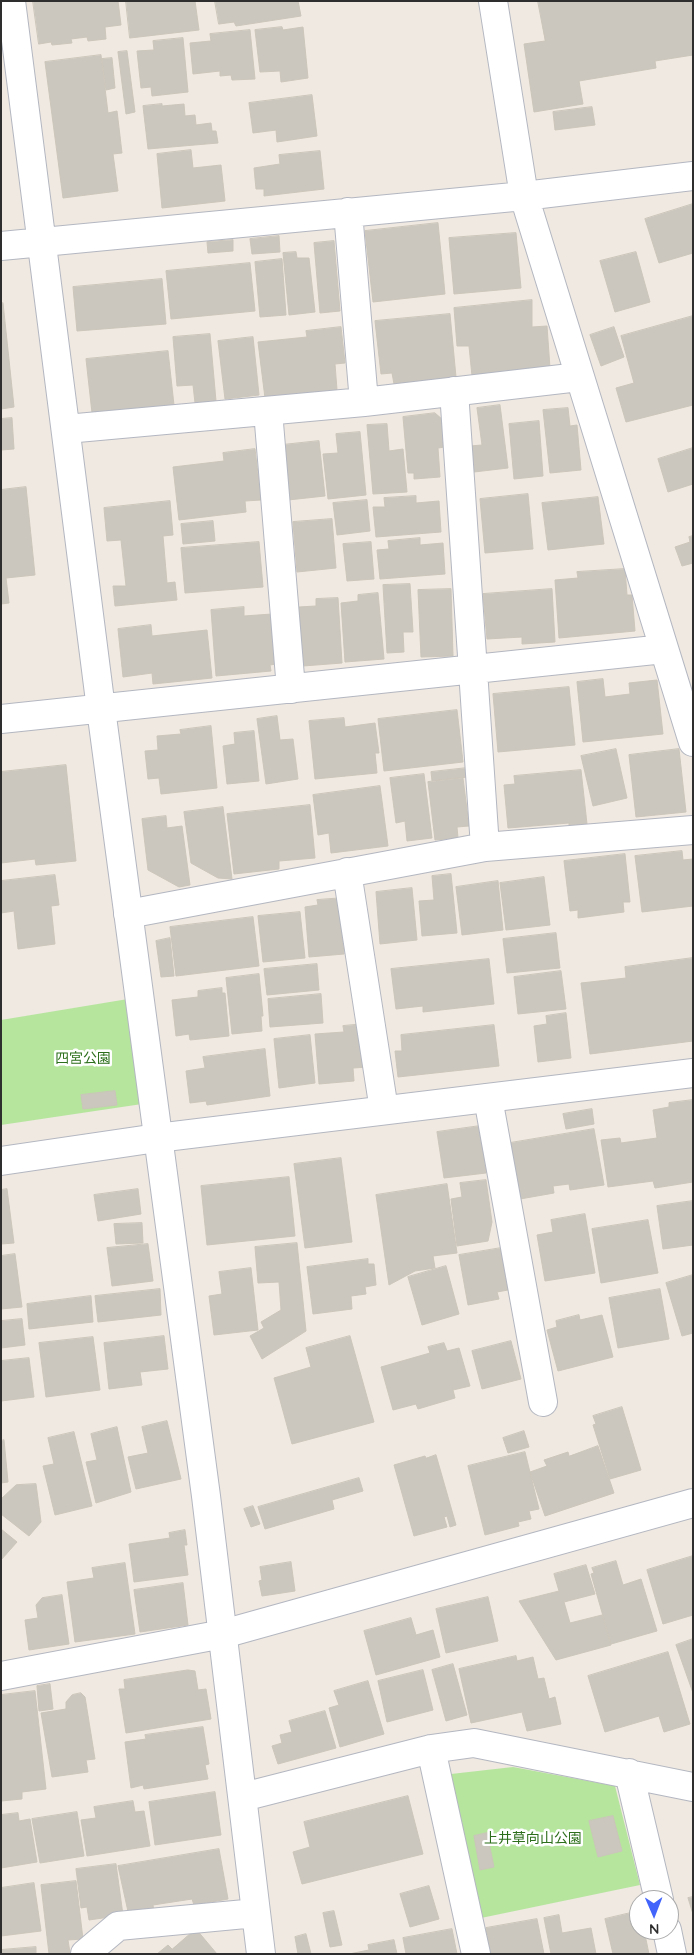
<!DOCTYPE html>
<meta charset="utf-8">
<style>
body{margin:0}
#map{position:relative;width:694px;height:1955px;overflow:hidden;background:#efe9e1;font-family:Quicksand,sans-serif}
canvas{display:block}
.frame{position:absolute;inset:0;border:2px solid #2e2e2e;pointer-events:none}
.north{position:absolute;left:629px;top:1890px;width:50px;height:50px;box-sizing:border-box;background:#fff;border:1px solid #ababab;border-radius:50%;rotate:179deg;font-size:14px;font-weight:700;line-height:20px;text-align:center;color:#2e2e2e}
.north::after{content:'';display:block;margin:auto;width:18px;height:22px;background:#4264fb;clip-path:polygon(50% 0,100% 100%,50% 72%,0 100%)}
</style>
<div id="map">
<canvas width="694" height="1955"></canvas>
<div class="frame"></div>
<div class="north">N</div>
</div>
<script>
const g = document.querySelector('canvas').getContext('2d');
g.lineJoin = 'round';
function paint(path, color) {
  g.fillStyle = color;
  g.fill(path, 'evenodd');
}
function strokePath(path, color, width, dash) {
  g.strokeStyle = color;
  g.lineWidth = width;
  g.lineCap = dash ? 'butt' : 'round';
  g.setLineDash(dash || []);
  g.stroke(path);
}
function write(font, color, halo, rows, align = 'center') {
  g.font = font + ' Quicksand,"Noto Sans JP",sans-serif';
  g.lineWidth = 5;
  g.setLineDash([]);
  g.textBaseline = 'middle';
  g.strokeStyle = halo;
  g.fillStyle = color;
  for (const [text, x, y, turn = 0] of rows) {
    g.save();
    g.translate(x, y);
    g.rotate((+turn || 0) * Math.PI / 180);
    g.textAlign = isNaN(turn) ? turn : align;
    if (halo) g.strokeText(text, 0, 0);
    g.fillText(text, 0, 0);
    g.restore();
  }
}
paint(new Path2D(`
 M128 999 142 1104 1 1125V1020Z
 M513 1767 615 1786 640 1885 481 1918 451 1774Z`), '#b6e59e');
const building = new Path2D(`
 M33 1H118L121 25 105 27 106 39 88 41 87 37 71 39 72 43 52 45 51 42 39 44Z
 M126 1H195L199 30 130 38Z
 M215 1H298L301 16 236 26 234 22 219 24Z
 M538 1H693V55L655 61 656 68 579 81 583 104 534 112 524 44 545 41Z
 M282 27 283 30 303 27 308 78 281 82 280 71 260 72 255 30Z
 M250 30 255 79 232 80 231 75 220 76V71L193 74 190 43 211 41 210 34Z
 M183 38 188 92 152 96 151 87 141 88 137 51 154 50 153 41Z
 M127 51 135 112 126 114 118 52Z
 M101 55 108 113 117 111 122 153 113 154 118 191 63 198 45 62Z
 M112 58 115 88 106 90 102 59Z
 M312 95 317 136 277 142 276 130 253 133 249 103Z
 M162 104V106L184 104 185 116 195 115 196 125 211 123 212 131H216L218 143 148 149 143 106Z
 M592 107 595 125 555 130 553 112Z
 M191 150 193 168 221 165 225 201 162 208 157 154Z
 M320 151 324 189 264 196V189H256L254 168 280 164 279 155Z
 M693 204V253L659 263 645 219Z
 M438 223 445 294 373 302 365 231Z
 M516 233 521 288 454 294 449 238Z
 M279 236 280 252 252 254 250 239Z
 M233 240V251L208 253 207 242Z
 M334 241 340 311 320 313 314 243Z
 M296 252 297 258H309L315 312 289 315 283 253Z
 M636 252 650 302 615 312 600 261Z
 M282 259 286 315 260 317 255 262Z
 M250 263 255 311 171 319 166 271Z
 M162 279 166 324 77 331 73 287Z
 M532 300V327L547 326 550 368 472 376 469 346H457L454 308Z
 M3 303 14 407 1 409V304Z
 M450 314 456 377 394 384 392 373 381 374 375 321Z
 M693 316V405L626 422 616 388 634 383 621 336Z
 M341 327 345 363 335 364 337 390 265 398 258 342 307 337 306 331Z
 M614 327 624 357 601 366 590 335Z
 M210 334 216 401 195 403 193 385 177 386 173 337Z
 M253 337 259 395 225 399 218 341Z
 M168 351 174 405 92 413 86 359Z
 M500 405 508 468 474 472 470 446 482 445 477 408Z
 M568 408 570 426 577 425 581 470 550 473 543 410Z
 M435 413 443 420 445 447 438 448 440 477 414 479V473H408L403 417Z
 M12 418 14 449 1 450V419Z
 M539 421 543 476 514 479 509 424Z
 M387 424 389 451 403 449 407 492 373 494 367 425Z
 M360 432 366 495 328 499 323 454 338 453 336 434Z
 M319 441 325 496 288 500 282 445Z
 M693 448V484L668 492 658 459Z
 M255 449 261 500 245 501 246 512 179 520 173 467 224 461 223 453Z
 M26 487 35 575 6 578 9 603 1 604V490Z
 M528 494 533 549 485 553 480 499Z
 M416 496V503L439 501 441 532 376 537 373 507H385L384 498Z
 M598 497 604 544 548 550 542 503Z
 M367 500 370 531 337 535 333 503Z
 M170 501 173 535 163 536 167 583 175 582 177 600 115 606 113 586H126L121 540 107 541 104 508Z
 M332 519 336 568 297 572 293 522Z
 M213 521 215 541 183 544 181 524Z
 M693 536V563L682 566 675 547 690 542 689 537Z
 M420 538V545L443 543 445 574 380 579 377 550 389 549 388 541Z
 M259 542 263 587 185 593 181 548Z
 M371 542 374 579 347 581 343 544Z
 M625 569 627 595H632L635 631 559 638 555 580 578 578 577 572Z
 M410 584 413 632H403L404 652 387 653 383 585Z
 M451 589 453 656 421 657 418 590Z
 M552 589 555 642 522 644V637L487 639 483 594Z
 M378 593 384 659 345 662 341 603 358 601V595Z
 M338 598 342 663 303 666 299 607 316 606V599Z
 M244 607V616L272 614 276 664 270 665 271 671 216 676 211 610Z
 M151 625 152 636 207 630 212 678 153 684 152 673 123 677 118 629Z
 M603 679 605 697 630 694 629 683 657 680 663 734 583 742 577 682Z
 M569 687 575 745 498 752 493 694Z
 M457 710 463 762 384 771 378 719Z
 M277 716 280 740 293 739 298 779 266 784 257 719Z
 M344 718 345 727 375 723 379 753H375L377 773 315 779 309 721Z
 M211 726 217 788 161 794 159 778 148 779 145 751 158 750 157 736 181 734 180 730Z
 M254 731 259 781 227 784 223 746 235 744 234 733Z
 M616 749 627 798 593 806 581 756Z
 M679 749 686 812 636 817 629 755Z
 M66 765 76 861 36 865 35 859 1 863V772Z
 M467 768 468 777 432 781 431 772Z
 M581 770 587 824 569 825V823L508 828 504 785 515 784 514 776Z
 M424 774 432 838 407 841 405 821 396 823 390 778Z
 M463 778 469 826 457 827 458 838 435 840 428 782Z
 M380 786 388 846 331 853 329 833 318 835 313 795Z
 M310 805 315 858 279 861V869L234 874 227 814Z
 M223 807 232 879 218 878 191 863 184 812Z
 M166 816 167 828 182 826 190 885 179 887 148 870 142 819Z
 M682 851 683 860 693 859V906L642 912 635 856Z
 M625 854 630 902H623L624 912 578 918V910L570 911 564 861Z
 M451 874 457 933 422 936 419 901 434 900 432 876Z
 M55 875 59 905 51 906 55 944 18 949 14 911 1 913V881Z
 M544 877 550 925 506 930 500 883Z
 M498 881 503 930 462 935 456 887Z
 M412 888 417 940 380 944 376 892Z
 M344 898 348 942 343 943 344 954 309 957 305 907 318 905 317 900Z
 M300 912 305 958 263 962 258 916Z
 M253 917 259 966 176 976 170 927Z
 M556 933 560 968 507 973 503 939Z
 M170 938 174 976 161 977 156 941Z
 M693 958V1041L590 1054 581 983 626 978 625 967Z
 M489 959 494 1004 423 1012V1006L396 1009 391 969Z
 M317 964 319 990 267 995 264 969Z
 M561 971 566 1009 518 1014 514 977Z
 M259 974 263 1016H261L262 1031 232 1034 226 978Z
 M222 988V993H225L229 1036 190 1040 189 1034 176 1036 172 1000 198 997V991Z
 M321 994 323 1023 270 1027 268 999Z
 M566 1013 571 1058 538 1062 534 1026 547 1024 546 1016Z
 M365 1024 369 1067 353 1068 354 1081 319 1084 315 1034 344 1032 343 1026Z
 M494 1025 499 1066 398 1077 395 1051H402L401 1035Z
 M310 1035 315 1083 279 1088 274 1039Z
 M265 1049 270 1096 207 1105 206 1101 190 1103 186 1071 205 1068 203 1057Z
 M115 1091 117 1105 83 1109 81 1095Z
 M693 1100V1182L655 1188 653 1181 608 1187 601 1140 620 1138 621 1143 657 1138 653 1110 669 1107V1103Z
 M592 1109 594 1124 566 1129 563 1114Z
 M480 1126 486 1173 444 1178 437 1132Z
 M594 1129 604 1185 570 1190 569 1184 553 1186 554 1193 520 1199 510 1143Z
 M341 1158 352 1242 305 1248 294 1164Z
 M289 1177 295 1236 207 1245 201 1186Z
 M486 1180 492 1222 488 1241 457 1246 451 1199 462 1197 460 1183Z
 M447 1184 457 1253 433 1256 435 1268 415 1271 389 1285 376 1195Z
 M7 1189 14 1243 1 1244V1190Z
 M138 1189 141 1214 98 1221 94 1195Z
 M693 1201V1245L663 1249 657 1206Z
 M585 1214 595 1273 545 1281 537 1235 553 1232 551 1220Z
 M648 1220 658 1273 601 1283 592 1229Z
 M142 1223 143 1243 116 1244 114 1224Z
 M297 1243 306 1331 262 1359 250 1336 264 1328 261 1322 281 1310 279 1282 258 1283 255 1247Z
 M148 1244 153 1281 112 1286 107 1248Z
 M501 1248 508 1290 497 1292 499 1299 468 1305 459 1255Z
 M15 1254 22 1307 1 1309V1256Z
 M368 1259V1264H374L376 1285 365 1287 366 1294 351 1296 352 1309 313 1314 307 1267Z
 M446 1266 459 1314 422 1325 408 1277Z
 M251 1268 258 1330 214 1335 209 1296 222 1294 219 1272Z
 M693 1275V1333L682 1336 666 1283Z
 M160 1289 161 1315 98 1322 95 1296Z
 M660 1289 669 1339 618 1348 609 1298Z
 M91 1296 93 1322 29 1329 27 1304Z
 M579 1315 580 1320 602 1315 613 1357 558 1371 547 1330 557 1327 556 1321Z
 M22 1319 25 1345 1 1348V1321Z
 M164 1336 168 1369 140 1372 142 1385 109 1389 104 1343Z
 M350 1336 374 1422 292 1444 274 1378 311 1367 306 1348Z
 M93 1337 100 1390 46 1397 39 1343Z
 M511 1341 521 1379 482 1389 472 1351Z
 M444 1343 447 1351 459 1348 470 1386 453 1390 455 1398 418 1409 416 1404 393 1410 381 1367 430 1353 428 1347Z
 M29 1358 34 1397 1 1401V1361Z
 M622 1407 641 1470 610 1479 593 1425 596 1424 593 1416Z
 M167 1421 181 1479 136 1489 128 1457 148 1453 142 1427Z
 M117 1427 131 1492 96 1503 86 1462 97 1460 91 1434Z
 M524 1431 529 1447 508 1453 503 1438Z
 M74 1432 92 1506 55 1515 43 1466 54 1464 48 1438Z
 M4 1440 8 1482 1 1483V1441Z
 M598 1446 614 1493 545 1516 530 1472 547 1466 544 1460 568 1452 569 1456Z
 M525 1452 539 1509 529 1511 531 1519 518 1522 519 1526 485 1535 468 1466Z
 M436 1455 456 1525 450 1527 447 1516 444 1517 447 1527 414 1536 394 1465 425 1456 426 1458Z
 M359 1478 363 1491 332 1500 334 1509 265 1529 258 1507Z
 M36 1484 41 1522 29 1536 1 1514V1499L16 1485Z
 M253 1506 260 1524 251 1527 244 1509Z
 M1 1529 17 1542 1 1560Z
 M185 1530 187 1545H184L188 1575 134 1582 129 1544 170 1538 169 1533Z
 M693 1556V1615L663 1624 647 1570Z
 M616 1561 623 1585 641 1579 657 1631 611 1644 591 1574 594 1573 592 1568Z
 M291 1562 295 1591 262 1596 259 1581 262 1580 260 1567Z
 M125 1563 135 1634 75 1642 67 1582 94 1578 92 1568Z
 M586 1565 595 1594 564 1602 570 1623 602 1615 611 1645 556 1660 519 1601 559 1591 554 1574Z
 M183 1583 188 1625 140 1632 134 1590Z
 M62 1595 69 1644 29 1650 25 1620 38 1618 36 1605 42 1598Z
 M488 1597 498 1641 446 1653 436 1609Z
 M411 1618 416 1635 433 1630 440 1657 376 1675 364 1631Z
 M693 1639V1693L676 1645Z
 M668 1652 690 1724 664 1732 659 1716 605 1732 588 1676Z
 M516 1656 517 1661 533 1657 538 1679 544 1678 549 1699 555 1697 561 1724 527 1731 522 1712 471 1723 459 1669Z
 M453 1664 467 1715 446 1721 432 1670Z
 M188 1670 195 1671 198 1690 206 1689 211 1719 126 1733 119 1689H125L124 1680Z
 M423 1670 433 1710 387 1722 378 1681Z
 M368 1681 384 1734 340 1747 329 1708 339 1705 334 1691Z
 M50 1684 53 1709 39 1711 37 1686Z
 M35 1691 46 1789 22 1792V1799L1 1801V1695Z
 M81 1693 85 1697 95 1759 86 1760 88 1772 52 1777 41 1713 66 1709V1702L72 1695Z
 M325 1711 336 1748 278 1764 272 1746 282 1743 280 1735 292 1732 289 1721Z
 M203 1727 209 1764 205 1765 208 1779 144 1789 143 1785 131 1788 125 1742 146 1739 145 1735Z
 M215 1792 221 1835 155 1845 149 1802Z
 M408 1796 423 1854 302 1884 293 1852 310 1847 304 1822Z
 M133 1801 135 1812 144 1811 150 1846 87 1856 81 1820 96 1818 94 1807Z
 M77 1812 84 1856 40 1863 32 1819Z
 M18 1813 19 1821 30 1819 37 1862 1 1868V1815Z
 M613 1816 622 1851 598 1857 589 1821Z
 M487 1833 494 1867 480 1870 474 1836Z
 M219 1849 228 1899 194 1905 192 1899 153 1905 154 1912 129 1916 118 1866Z
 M116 1864 123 1915 89 1920 87 1907 81 1908 76 1869Z
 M76 1881 83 1939 68 1940 70 1953 49 1954 41 1885Z
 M34 1883 41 1931 1 1936V1888Z
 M429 1886 439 1919 410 1927 400 1894Z
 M693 1897V1914L688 1898Z
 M334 1911 342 1945 330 1947 323 1913Z
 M639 1911V1930H644L649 1954H613L605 1919Z
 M559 1915 562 1933 591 1928 596 1954H551L544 1918Z
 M537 1919 544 1954H490L486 1928Z
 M196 1929 217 1954H157L168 1945 172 1949Z
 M452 1929 457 1954H406L403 1938Z
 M306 1934 311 1954H298L295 1937Z
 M394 1940 397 1954H349L369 1950 368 1945Z
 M36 1947V1954H1V1950Z`);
paint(building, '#cbc7bf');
strokePath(building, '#cbc5ba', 1);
const minor = new Path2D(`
 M11 1 101 709 206 1496 261 1954
 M493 1 524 196 693 742
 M348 212 364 402
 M1 246 524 196 693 176
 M454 391 485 847
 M268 411 291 689
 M66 429 364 402 579 377
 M1 719 664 649
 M347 872 384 1110
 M128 914 485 847 693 830
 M488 1098 543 1402
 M1 1676 223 1634 693 1503
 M431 1749 476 1954
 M629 1773 659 1900
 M243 1797 431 1749 474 1743 693 1787
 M667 1930 672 1954
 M85 1954 118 1926 256 1913`);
const tertiary = new Path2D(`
 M1 1161 157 1138 693 1073`);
strokePath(minor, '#b4b7c1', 30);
strokePath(tertiary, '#b4b7c1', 30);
strokePath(minor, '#fff', 28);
strokePath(tertiary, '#fff', 28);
write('14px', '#2c6e1b', '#fff', [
 ["四宮公園",83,1059],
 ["上井草向山公園",533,1839]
]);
</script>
